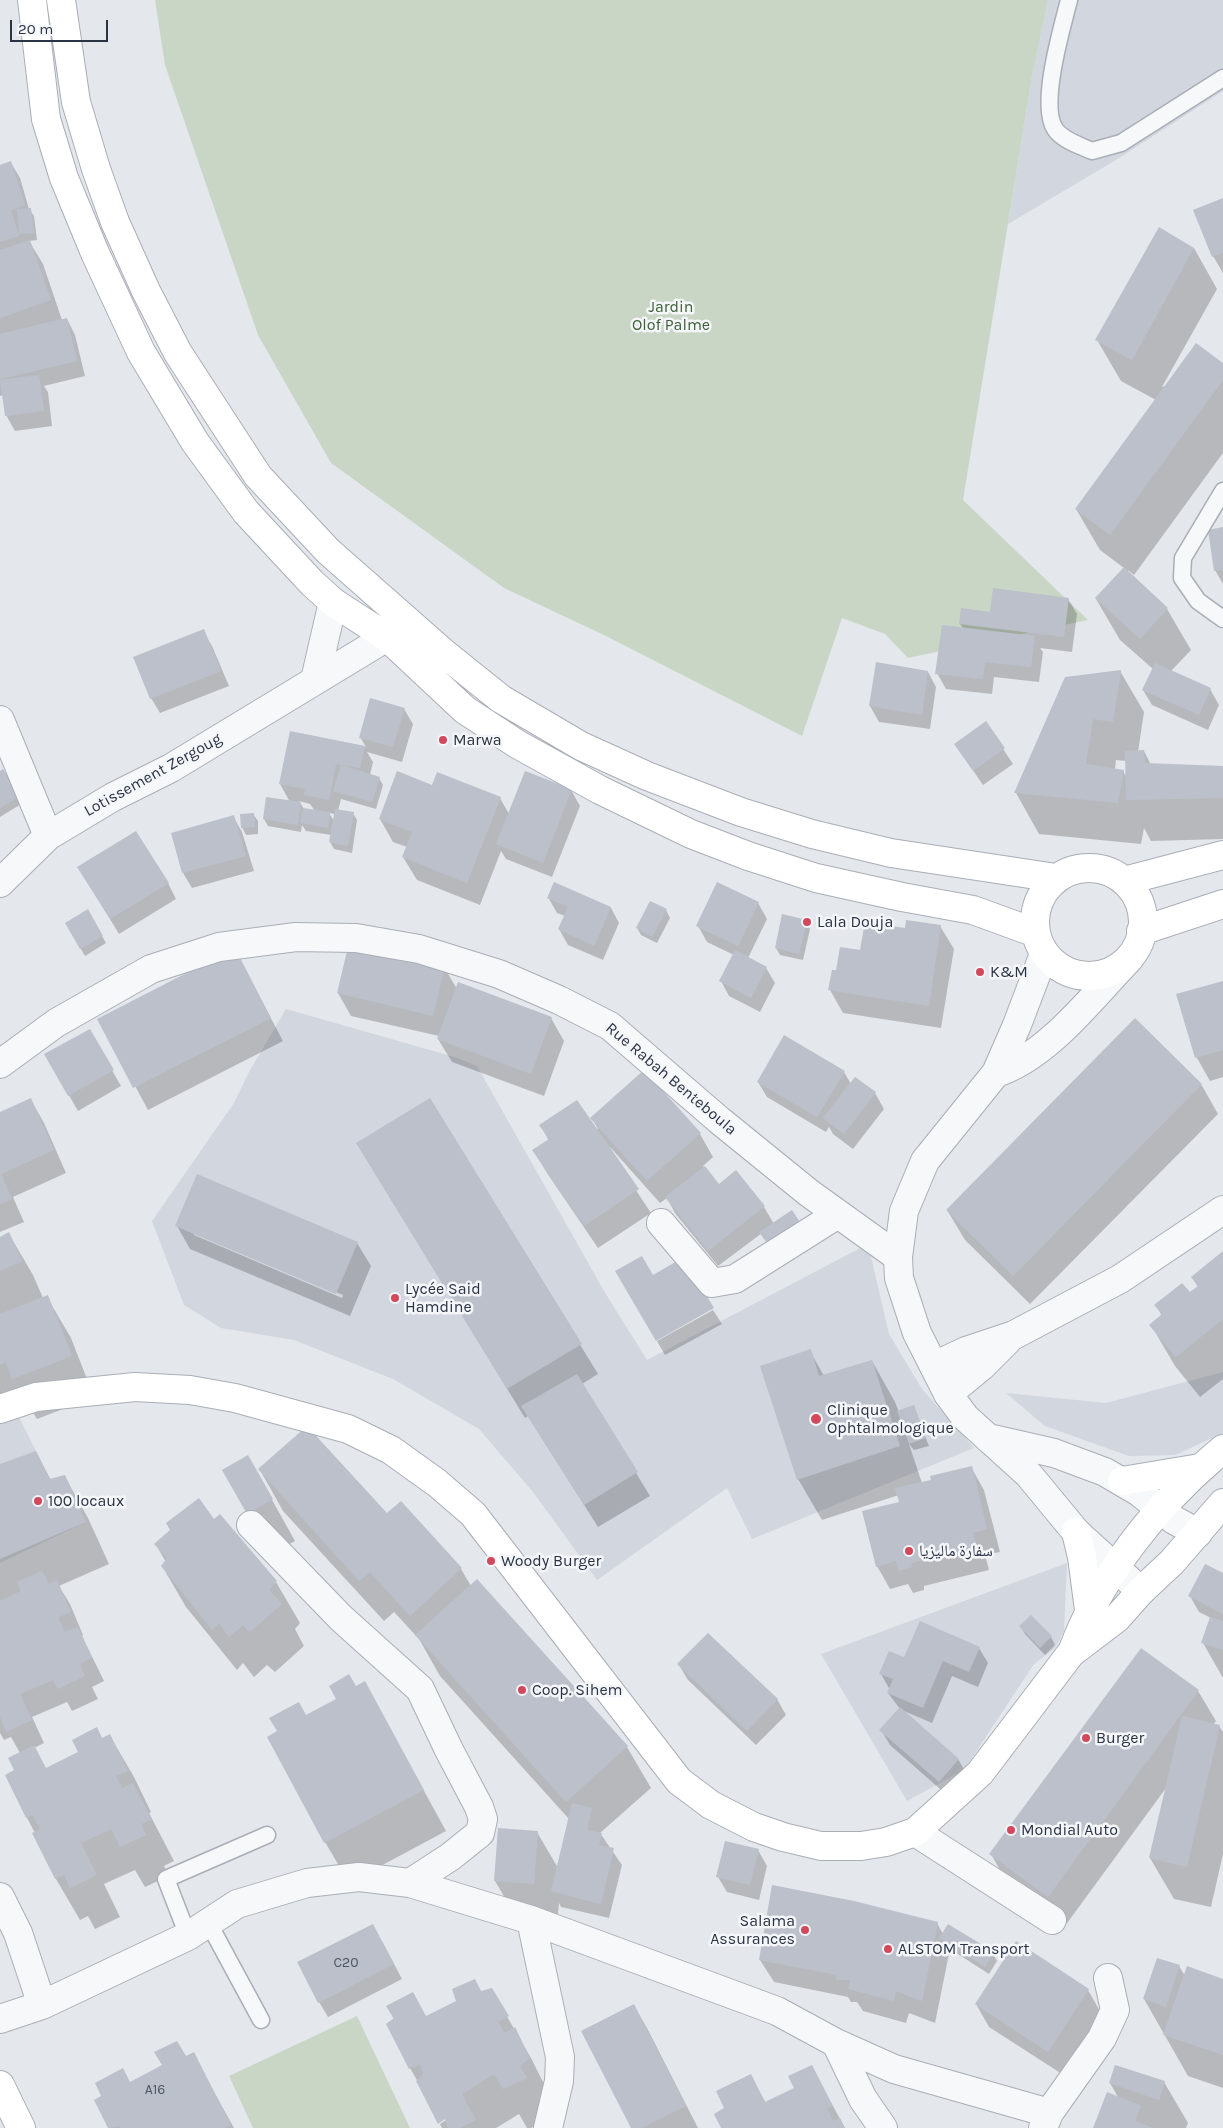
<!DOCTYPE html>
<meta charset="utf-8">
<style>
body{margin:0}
#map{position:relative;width:1223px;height:2128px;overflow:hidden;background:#e4e7ec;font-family:Karla,sans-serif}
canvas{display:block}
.scale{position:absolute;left:10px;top:20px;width:98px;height:22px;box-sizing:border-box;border:2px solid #2b3445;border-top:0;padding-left:6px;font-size:15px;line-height:18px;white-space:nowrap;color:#2b3445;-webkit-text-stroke:4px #f4f6f9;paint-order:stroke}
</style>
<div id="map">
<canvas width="1223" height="2128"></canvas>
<div class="scale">20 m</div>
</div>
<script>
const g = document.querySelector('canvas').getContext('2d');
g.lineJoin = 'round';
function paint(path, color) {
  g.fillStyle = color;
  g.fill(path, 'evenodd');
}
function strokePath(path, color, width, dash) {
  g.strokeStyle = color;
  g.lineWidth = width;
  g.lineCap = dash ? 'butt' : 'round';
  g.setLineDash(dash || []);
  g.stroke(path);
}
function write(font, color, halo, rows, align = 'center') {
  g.font = font + ' Karla,"Noto Naskh Arabic",sans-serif';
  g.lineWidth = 5;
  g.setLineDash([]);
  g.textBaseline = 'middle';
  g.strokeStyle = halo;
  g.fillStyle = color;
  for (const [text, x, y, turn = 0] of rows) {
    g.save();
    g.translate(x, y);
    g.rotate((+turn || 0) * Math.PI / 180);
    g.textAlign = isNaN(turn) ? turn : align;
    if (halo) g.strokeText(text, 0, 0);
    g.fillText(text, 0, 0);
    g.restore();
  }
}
paint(new Path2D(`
 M1048 0H1223V91L1116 160 1008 224 1031 82Z
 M286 1009 458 1058 477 1066 604 1291 647 1360 868 1244 889 1334 922 1389 974 1448 752 1539 727 1488 597 1580 533 1492 479 1429 393 1379 294 1340 221 1328 184 1305 152 1221 234 1103 249 1072Z
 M1223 1372V1433L1175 1455 1129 1456 1045 1426 1006 1393 1106 1403Z
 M15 1409 50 1479 65 1475 86 1522 0 1563V1415Z
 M1067 1563 1064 1631 1055 1648 1034 1664 964 1770 907 1801 821 1654Z`), '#d2d6de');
paint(new Path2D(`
 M155 0H1048L1031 82 963 500 1088 620 908 658 885 634 842 618 802 736 604 635 504 588 331 463 258 335 165 65Z
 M357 2016 410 2128H253L229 2076Z`), '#c9d6c5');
paint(new Path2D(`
 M11 163 20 178 29 209 34 216 37 240 29 241 43 264 62 320 67 319 75 335 85 376 44 386 48 392 52 426 15 431 6 415 4 395 0 396V166Z
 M1223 199V273L1213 256Z
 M1194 248 1217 289 1162 387 1223 364V453L1134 575 1128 570 1127 572 1167 609 1191 650 1171 671 1210 689 1219 705 1208 730 1152 705 1143 690 1153 669 1120 640 1096 599 1124 568 1100 550 1076 509 1156 400 1121 381 1097 340Z
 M1223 529V584L1215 570Z
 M1068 599 1077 614 1072 652 1040 648 1043 652 1039 682 994 677 992 694 946 689 937 673 963 628 960 624 991 613Z
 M203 631 212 646 229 686 160 713 151 698Z
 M877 663 928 672 936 687 930 729 879 722 870 706Z
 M1120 671 1144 712 1138 752 1144 751 1151 765 1223 769V839L1151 841 1144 828 1141 844 1039 834 1016 793ZM1116 760 1127 761V778L1123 771 1115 769Z
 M404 709 413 724 402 762 367 752 373 762 370 775 379 778 383 785 376 809 341 799 338 811 353 813 357 820 352 853 334 849 330 842 331 835 306 831 302 825 301 832 268 826 264 819 290 802 280 784 291 732 366 747 360 737ZM299 801 310 804 315 811 304 809ZM329 813 335 814 334 821Z
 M986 723 1013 764 983 785 955 744Z
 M0 773 23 803 0 817Z
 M433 786 500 798 509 814 571 790 580 806 552 877 506 859 501 851 480 905 417 880 403 857 407 847 393 842 380 819Z
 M253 814 258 821V834L246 835 242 827Z
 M233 816 242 832 254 871 192 888 183 873Z
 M88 883H168L176 899 119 934Z
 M554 884 611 908 619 923 603 960 568 945 559 929 565 916 557 913 548 897Z
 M758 903 767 919 748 958 766 968 775 983 760 1012 729 996 721 981 734 955 707 942 698 926Z
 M666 910 670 918 657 943 641 935 637 928Z
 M88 911 106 943 85 956 66 923Z
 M806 921 810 929 803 960 780 955 776 948Z
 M940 926 954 949 941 1028 843 1013 830 990 837 972 862 952 906 929Z
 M444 967 457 989 551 1018 564 1041 544 1096 452 1062 438 1039 439 1036 351 1016 338 993Z
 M247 973 283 1041 148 1110 99 1019Z
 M1223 982V1077L1210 1081 1197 1058 1178 995Z
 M89 1030 121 1086 78 1111 46 1055Z
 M644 1072 700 1134 713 1157 703 1166 719 1186 736 1172 764 1207 774 1224 718 1266 675 1213 667 1198 660 1203 610 1147 608 1148 651 1213 598 1248 547 1173 534 1151 549 1141 541 1126 598 1129 592 1118Z
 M844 1072 851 1084 855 1078 875 1093 884 1109 853 1149 833 1134 829 1127 826 1132 767 1097 758 1082Z
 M1201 1084 1218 1114 1030 1304 965 1240 947 1210Z
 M31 1100 44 1123 66 1173 13 1197 24 1222 0 1232V1113Z
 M430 1100 598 1374 582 1384 650 1496 598 1527 528 1416 525 1418 375 1173Z
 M177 1226 357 1243 371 1266 350 1316 190 1249ZM194 1233 343 1295 342 1298 194 1235Z
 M9 1234 33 1275 43 1298 47 1297 71 1338 94 1397 37 1419 28 1404 0 1415V1238Z
 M1223 1253V1379L1200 1397 1175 1366 1151 1325 1162 1316 1156 1305 1190 1294 1198 1287 1192 1277Z
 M713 1310 722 1324 665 1355 657 1341Z
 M810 1351 824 1376 872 1361 895 1402 899 1412 913 1407 929 1446 914 1450 909 1444 922 1483 971 1467 984 1490 1000 1552 985 1555 989 1570 924 1586V1590L913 1593 908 1584 890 1589 877 1566 900 1503 899 1495 822 1520 798 1479Z
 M35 1452 51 1480 65 1477 88 1518 109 1564 59 1586 70 1604 83 1635 82 1636 104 1681 92 1687 98 1699 72 1711 67 1702 32 1717 44 1743 34 1748 46 1769 110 1736 134 1777 151 1812 149 1813 174 1861 164 1866 169 1876 145 1887 135 1870 104 1884 120 1917 95 1929 88 1916 80 1920 56 1879 34 1833H35L27 1818 16 1771 20 1753 11 1737 4 1740 0 1733V1466Z
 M224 1470 271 1498 295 1541 272 1554Z
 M260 1470 387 1515 400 1502 461 1569 471 1586 477 1581 627 1747 651 1788 600 1833 622 1865 609 1918 561 1907 559 1903 557 1925 519 1922 495 1881 537 1832 558 1868 569 1819 440 1676 419 1639 394 1612 384 1621 283 1511Z
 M220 1515 276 1582 300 1623 295 1629 304 1646 275 1672 267 1665 254 1677 243 1663 237 1670 186 1607 162 1566 166 1562 156 1545 214 1521Z
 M1223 1574V1678L1203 1643 1211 1618 1199 1612 1190 1596Z
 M1031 1617 1051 1637 1055 1645 1045 1655 1025 1634 1021 1627Z
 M979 1648 988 1663 978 1687 952 1676 932 1723 904 1711 958 1759 967 1775 948 1796 890 1745 881 1730 900 1709 888 1693 890 1690 881 1674Z
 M1141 1650 1198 1691 1216 1721 1213 1725 1219 1726 1223 1732V1854L1211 1907 1174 1899 1150 1858 1166 1788 1065 1926 1008 1884 991 1854Z
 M679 1665 777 1699 786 1715 756 1745 688 1680Z
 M365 1683 446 1831 349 1883 325 1842 306 1717Z
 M758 1850 767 1866 759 1900 727 1892 718 1877Z
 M937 1923 943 1934 993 1953 997 1961 989 1974 950 1949 935 2023 909 2013 906 2023 863 2011 857 2002H851L848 1997 774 1982 760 1960Z
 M382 1941 402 1979 328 2017 319 2002Z
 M1179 1966 1185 1976 1223 1980V2088L1188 2076 1144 1999Z
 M491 1989 531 2058 552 2100 549 2119 531 2128H527L519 2114 496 2128H442L440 2124 451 2117 418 2082 410 2068 394 2019 387 2007 426 2017Z
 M1088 1990 1101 2013 1062 2074 989 2027 976 2004Z
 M634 2006 647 2028 698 2128H633Z
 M193 2054 234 2128H109L96 2100Z
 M811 2066 845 2128H722L725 2109 750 2076 766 2103 796 2088Z
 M1164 2082 1188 2123 1186 2128H1095L1119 2099 1110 2083Z`), '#0003');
paint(new Path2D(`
 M11 161 25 205 11 210 19 236 0 242V165Z
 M1223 198V253L1212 257 1193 210Z
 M31 208 34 233 19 234 17 209Z
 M1159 227 1194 248 1132 360 1095 340Z
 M30 240 51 300 0 318V250Z
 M67 318 77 361 0 379V334Z
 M1196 343 1223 363V380L1110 535 1075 509Z
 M39 375 44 411 5 416 0 380Z
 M1223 527V570L1214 571 1208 530Z
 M1124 567 1168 608 1140 639 1095 598Z
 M993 588 1069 598 1064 637 959 624 961 608 990 612Z
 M942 625 1035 636 1031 667 985 662 983 679 935 674Z
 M204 629 221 671 150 699 133 657Z
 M876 662 928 671 922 715 869 706Z
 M1155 663 1211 688 1199 715 1142 690Z
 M1121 670 1113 722 1093 719 1086 764 1124 770 1118 803 1014 793 1065 677Z
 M370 698 405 708 393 747 359 738Z
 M986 721 1005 748 973 771 954 744Z
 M290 731 365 746 360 768 336 764 329 800 304 795 305 789 279 784Z
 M1144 750 1145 763 1223 766V798L1126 800 1125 751Z
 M341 765 380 777 372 802 333 791Z
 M3 769 20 796 0 808V771Z
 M397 771 432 785 437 772 501 797 467 883 402 857 412 832 379 819Z
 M525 771 572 789 543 863 496 844Z
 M266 797 301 802 298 825 263 819Z
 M303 808 330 812 328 828 300 823Z
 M335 809 354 812 348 846 329 842Z
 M254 813 255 827 241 828 240 814Z
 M234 815 246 856 182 873 171 833Z
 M136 831 169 883 110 919 77 867Z
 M554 882 611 907 594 946 558 929 568 907 547 898Z
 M717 882 759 902 738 946 696 926Z
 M650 901 667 909 652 937 636 928Z
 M88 909 103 936 80 949 65 923Z
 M782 914 807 920 799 954 775 948Z
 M906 920 941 925 929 1006 828 990 832 970H836L840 947 860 950 865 922 905 928Z
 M348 947 445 966 433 1016 337 993Z
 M235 948 271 1018 133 1088 97 1019Z
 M735 950 767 967 751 998 719 981Z
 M1223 981V1050L1195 1058 1176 994Z
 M458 982 552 1017 531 1074 437 1039Z
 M1135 1018 1202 1084 1013 1276 946 1210Z
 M90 1029 114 1070 68 1096 44 1054Z
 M784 1035 845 1071 817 1117 757 1082Z
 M644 1070 701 1133 647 1181 590 1118Z
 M855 1077 876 1092 844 1134 823 1118Z
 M31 1098 54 1150 1 1174 12 1199 0 1204V1112Z
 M430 1098 582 1344 507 1389 356 1143Z
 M577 1100 639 1189 584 1226 532 1150 549 1139 539 1125Z
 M705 1166 719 1184 736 1170 765 1206 708 1251 665 1197Z
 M197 1174 358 1242 336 1294 175 1226Z
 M792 1210 806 1231 774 1253 759 1232Z
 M9 1232 22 1261 0 1271V1237Z
 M1223 1251V1319L1176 1357 1149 1325 1162 1314 1154 1305 1182 1283 1190 1292 1198 1286 1191 1277Z
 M642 1256 653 1275 684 1257 714 1308 656 1341 615 1271Z
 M48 1295 72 1356 12 1379 6 1362 0 1365V1314Z
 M811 1349 819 1376 872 1360 900 1446 797 1480 760 1366Z
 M577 1374 638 1472 584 1505 521 1406Z
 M914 1405 926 1438 909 1444 897 1411Z
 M307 1426 387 1513 401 1501 462 1568 410 1616 370 1572 359 1581 258 1469Z
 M36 1451 50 1479 65 1475 86 1522 0 1559V1464Z
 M248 1455 273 1499 247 1514 222 1470Z
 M972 1466 987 1529 973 1533 977 1547 911 1563 912 1567 898 1571 896 1561 876 1567 862 1511 899 1502 895 1488 931 1480 930 1476Z
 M199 1498 214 1519 220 1514 277 1581 269 1590 282 1604 250 1632 243 1625 229 1637 219 1623 212 1630 161 1566 167 1558 154 1544 170 1530 166 1523Z
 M1205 1564 1223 1573V1614L1188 1596Z
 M42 1571 49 1584 57 1580 71 1612 58 1617 65 1632 78 1627 92 1658 80 1664 85 1676 58 1689 53 1680 20 1694 32 1720 6 1732 0 1717V1601L21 1591 17 1582Z
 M477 1579 628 1746 566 1802 415 1635Z
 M1031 1615 1052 1636 1040 1648 1019 1626Z
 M1210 1617 1223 1621V1650L1201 1643Z
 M920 1621 980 1647 969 1672 943 1661 923 1708 887 1693 893 1679 879 1674 889 1651 904 1657Z
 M708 1633 778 1699 747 1731 677 1664Z
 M1141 1648 1199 1690 1048 1897 989 1854Z
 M349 1674 356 1686 365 1681 424 1790 324 1843 267 1737 277 1731 269 1718 299 1702 306 1715 336 1699 329 1686Z
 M900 1707 959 1759 939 1782 879 1730Z
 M1182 1716 1220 1725 1187 1867 1149 1858Z
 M97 1727 102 1738 110 1734 128 1771 116 1776 122 1788 133 1783 152 1820 141 1824 146 1835 120 1847 111 1829 81 1843 97 1875 70 1888 64 1875 55 1879 32 1833 40 1829 33 1815 26 1818 5 1775 14 1770 8 1758 34 1745 46 1768 78 1752 72 1740Z
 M572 1803 592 1808 587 1830 602 1833 599 1845 614 1848 601 1904 551 1891Z
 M498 1828 538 1831 534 1884 494 1881Z
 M725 1841 759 1849 750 1885 716 1877Z
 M772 1885 854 1901 938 1922 922 2001 896 1991 894 2001 848 1989 850 1980H836L837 1975 759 1960Z
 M373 1924 394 1964 318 2003 297 1962Z
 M948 1924 994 1952 985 1967 939 1938Z
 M1016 1941 1089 1989 1048 2052 975 2004Z
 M1157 1958 1180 1965 1166 2007 1143 1999Z
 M1187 1966 1223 1979V2055L1163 2035Z
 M475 1979 481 1991 492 1988 509 2016 498 2022 505 2033 515 2027 530 2058 520 2066 527 2078 503 2089 494 2074 462 2094 476 2120 460 2128H448L445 2119 438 2124 416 2081 423 2075 420 2064 409 2069 386 2024 394 2018 386 2006 413 1992 426 2016 456 2001 452 1989Z
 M634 2004 686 2106 642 2128H631L581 2031Z
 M177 2041 186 2056 194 2052 231 2125 225 2128H120L119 2126 108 2128 94 2100 101 2096 95 2083 123 2068 130 2082 162 2065 154 2052Z
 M812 2065 833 2106 827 2109 833 2121 840 2118 845 2128H721L714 2114 724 2108 716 2091 751 2074 765 2102 794 2088 788 2076Z
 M1115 2065 1165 2081 1159 2100 1109 2083Z
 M1107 2092 1141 2106 1135 2121 1152 2128H1093Z`), '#bbc0ca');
const service = new Path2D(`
 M1069 0C1062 28 1039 105 1055 129 1062 140 1081 146 1092 151L1121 143 1223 78
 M1223 491 1183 558 1182 578 1198 601 1223 619
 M208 1922 261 2020
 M188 1936 166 1879 267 1835`);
const minor = new Path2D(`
 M315 680 333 602
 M0 720 48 836
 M0 883 48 836 113 797 171 768 387 637
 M0 1064 56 1023 151 969 219 947 296 937 356 938 419 949 499 974 559 1000 610 1026 719 1120 809 1193 898 1257
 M661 1223 712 1283 735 1279 838 1214
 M934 1366 966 1351 1014 1335 1120 1279 1223 1210
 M948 1394 982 1366 1007 1341
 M251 1525 341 1618 420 1689 449 1750 479 1807 483 1819 480 1833 450 1857 410 1883
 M915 1832 1052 1920
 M0 1897 18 1933 42 2005
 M531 1920 560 2057 559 2081 548 2128
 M0 2019 42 2005 188 1936 237 1904 307 1883 359 1877 410 1883 531 1920 777 2011 836 2043 863 2099 883 2128
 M836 2043 894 2069 1049 2113
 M1043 2128 1049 2113 1102 2038 1115 2010 1108 1978`);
const tertiary = new Path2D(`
 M1044 954 1017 1025 996 1073 925 1161 904 1211 898 1257 899 1278 917 1333 948 1394 965 1417 1029 1475 1076 1532 1141 1591
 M996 1073C1047 1057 1092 997 1129 959
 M988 1438 1054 1453 1105 1472 1139 1492 1174 1520 1198 1533`);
const secondary = new Path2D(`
 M32 0 46 119 64 178 95 253 141 352 195 442 246 512 312 583 333 602 387 637 465 710 517 744 600 790 691 834 748 856 816 878 902 897 973 910 1036 933
 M61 0 76 102 96 169 115 222 146 291 178 353 258 476 328 551 445 654 501 699 581 746 647 776 741 812 812 834 891 853 1056 878
 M1035 922a54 54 0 1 1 108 0a54 54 0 1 1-108 0Z
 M1124 881 1223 855
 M1141 931 1223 904
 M0 1409 36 1397 135 1387 190 1390 235 1398 348 1429 391 1450 437 1483 473 1514 679 1781 711 1805 754 1827 783 1837 821 1846H861L886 1842 915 1832 980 1773 1071 1653 1117 1618 1141 1591 1172 1562 1223 1503
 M1122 1481 1200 1468
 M1076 1532 1082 1557 1089 1610
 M1072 1652C1102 1572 1158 1503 1223 1449
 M0 2085 21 2128`);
strokePath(service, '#a9aeb7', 19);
strokePath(minor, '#a9aeb7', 30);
strokePath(tertiary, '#a9aeb7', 30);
strokePath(secondary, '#a9aeb7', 30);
strokePath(service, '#f7f8fa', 16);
strokePath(minor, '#f7f8fa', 28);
strokePath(tertiary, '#f7f8fa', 28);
strokePath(secondary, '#fff', 28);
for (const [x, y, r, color] of [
 [443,740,5,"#d1495b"],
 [807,922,5,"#d1495b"],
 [980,972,5,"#d1495b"],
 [395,1298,5,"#d1495b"],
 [816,1419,6,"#d1495b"],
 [38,1501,5,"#d1495b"],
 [909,1551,5,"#d1495b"],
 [491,1561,5,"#d1495b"],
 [522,1690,5,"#d1495b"],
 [1086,1738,5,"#d1495b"],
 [1011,1830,5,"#d1495b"],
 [805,1930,5,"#d1495b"],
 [888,1949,5,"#d1495b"]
]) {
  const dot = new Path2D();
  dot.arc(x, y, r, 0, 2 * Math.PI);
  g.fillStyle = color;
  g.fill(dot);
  strokePath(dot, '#f4f6f9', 2);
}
write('14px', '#4f5766', null, [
 ["C20",346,1963],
 ["A16",155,2090]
]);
write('16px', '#3f6138', '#f4f6f9', [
 ["Jardin",671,307],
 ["Olof Palme",671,325]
]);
write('16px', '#2b3445', '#f4f6f9', [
 ["Marwa",453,740],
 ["Lala Douja",817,922],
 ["K&M",990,972],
 ["Lycée Said",405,1289],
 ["Hamdine",405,1307],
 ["Clinique",827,1410],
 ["Ophtalmologique",827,1428],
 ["100 locaux",48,1501],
 ["سفارة ماليزيا",919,1551],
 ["Woody Burger",501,1561],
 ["Coop. Sihem",532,1690],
 ["Burger",1096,1738],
 ["Mondial Auto",1021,1830],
 ["Salama",795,1921,"right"],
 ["Assurances",795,1939,"right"],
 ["ALSTOM Transport",898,1949]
], 'left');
write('16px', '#2b3445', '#f4f6f9', [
 ["Lotissement Zergoug",153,775,-29],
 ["Rue Rabah Benteboula",671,1079,40]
]);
</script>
